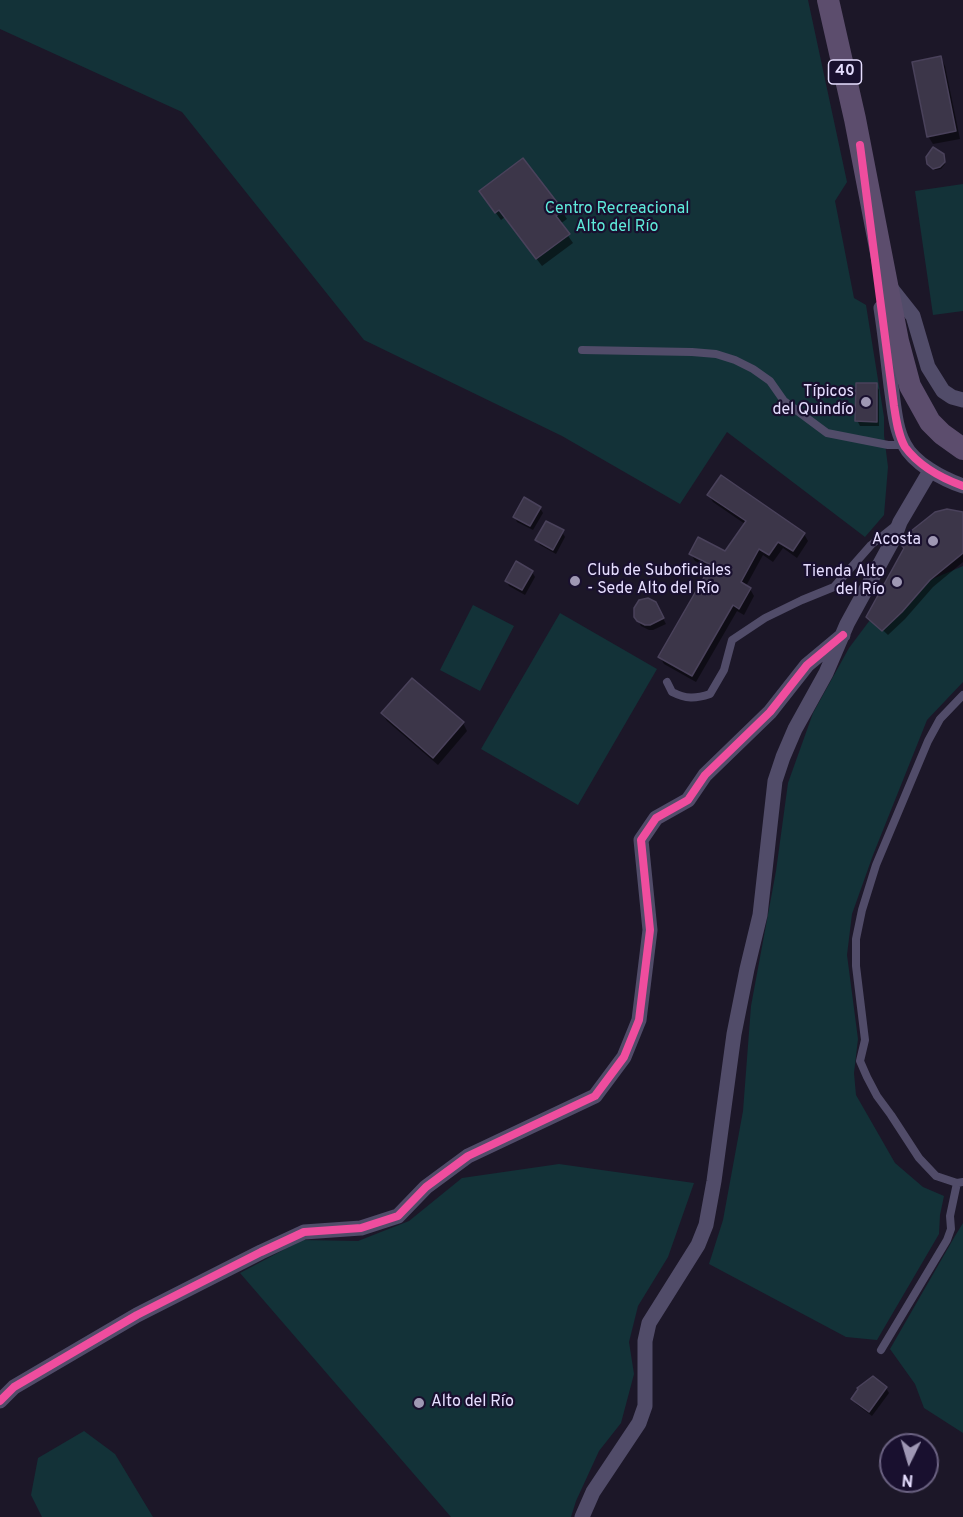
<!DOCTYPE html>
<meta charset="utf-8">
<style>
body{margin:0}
#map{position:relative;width:963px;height:1517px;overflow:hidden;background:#1c1728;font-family:Overpass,sans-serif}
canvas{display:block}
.north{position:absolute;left:879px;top:1433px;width:60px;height:60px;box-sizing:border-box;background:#19102f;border:2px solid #6b6282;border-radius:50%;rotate:185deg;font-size:16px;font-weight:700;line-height:24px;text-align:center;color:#e6deff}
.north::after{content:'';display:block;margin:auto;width:21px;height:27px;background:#9f98b4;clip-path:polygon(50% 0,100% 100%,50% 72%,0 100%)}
</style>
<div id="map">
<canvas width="963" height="1517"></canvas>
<div class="north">N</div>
</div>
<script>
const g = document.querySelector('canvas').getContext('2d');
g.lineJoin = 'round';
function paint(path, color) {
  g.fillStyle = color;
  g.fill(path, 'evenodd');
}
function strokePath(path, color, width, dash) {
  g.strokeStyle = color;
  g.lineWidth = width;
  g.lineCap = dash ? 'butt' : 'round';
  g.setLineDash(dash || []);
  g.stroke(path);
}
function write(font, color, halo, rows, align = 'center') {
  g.font = font + ' Overpass,sans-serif';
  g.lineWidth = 4.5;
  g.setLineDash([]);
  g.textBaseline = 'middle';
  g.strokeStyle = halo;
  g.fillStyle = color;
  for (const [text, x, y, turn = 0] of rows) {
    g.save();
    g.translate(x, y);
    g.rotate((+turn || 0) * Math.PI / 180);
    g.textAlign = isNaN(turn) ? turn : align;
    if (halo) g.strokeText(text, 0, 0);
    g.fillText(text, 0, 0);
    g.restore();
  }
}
paint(new Path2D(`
 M0 0H808L847 182 835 201 854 298 866 305 884 417V435L888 467 884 515 865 537 727 432 680 504 562 436 364 340 182 112 0 29Z
 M963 184V311L933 315 915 191Z
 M963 566V682L927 720 873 855 852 914 847 955 858 1039 854 1073 856 1095 895 1163 923 1187 944 1196 940 1215 939 1234 877 1340 846 1337 709 1264 723 1220 743 1111 751 1006 776 871 788 783 813 713 849 648 870 620 882 631 902 612 930 580Z
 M473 605 514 626 480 691 440 670Z
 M560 613 657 669 578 805 481 749Z
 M559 1164 694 1183 668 1257 638 1306 629 1342 634 1374 621 1423 599 1451 576 1501 571 1517H451L240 1273 302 1240 358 1241 409 1221 462 1178Z
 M963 1223V1433L924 1408 915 1384 890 1349 955 1236Z
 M84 1431 115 1454 153 1517H42L31 1495 38 1458Z`), '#133238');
paint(new Path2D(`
 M941 58 945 66 960 139 933 144 928 136Z
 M944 158 945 164 941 169 935 170 930 167Z
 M523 160 562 211 567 219 560 224 573 243 542 266 505 217 501 220 481 192Z
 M876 385 879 390V426H860L857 420Z
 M709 495 804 534 808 541 797 558 783 548 773 562 763 555 746 586 750 589 754 596 744 615 737 611 696 682 664 664 660 657 711 569 695 561 691 554 725 553 745 524 713 502Z
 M540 508 543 513 533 530 517 522 515 517Z
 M963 514V562L933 587 905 619 888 635 871 619V622L868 617Z
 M562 532 565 537 556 554 540 545 537 540Z
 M532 572 535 577 525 595 509 586 507 581Z
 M655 603 666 624 653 630H649L641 626 636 616Z
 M382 713 463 723 467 731 438 765 387 721Z
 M886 1388 889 1393 872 1416 856 1404 853 1399Z`), '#0007');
const building = new Path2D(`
 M941 56 956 131 927 137 912 62Z
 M933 147 944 154 945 162 940 167 933 169 927 164 926 157Z
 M523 158 563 210 556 216 570 234 536 259 499 210 495 213 479 191Z
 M856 383H877V422L855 421Z
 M721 475 805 533 793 551 778 542 769 555 759 549 741 582 751 588 739 609 733 605 692 676 658 657 711 565 689 554 698 537 725 551 746 521 707 495Z
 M524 497 541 507 530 526 513 517Z
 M947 509 963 512V553L930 580 902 612 882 631 866 617 904 548 902 546 906 535 935 512Z
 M546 521 564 530 553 550 535 540Z
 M516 561 533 571 522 590 505 581Z
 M648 598 656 602 664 618 650 625H645L637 621 634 617V608L639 600Z
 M412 678 464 722 433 758 381 713Z
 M873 1376 887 1387 869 1412 851 1399 858 1389 857 1388Z`);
paint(building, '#3c3649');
strokePath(building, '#4a425b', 1.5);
strokePath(new Path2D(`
 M582 350 692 352 716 354 735 360 753 369 770 381 784 401 827 433 888 445H904
 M667 682 672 692C686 699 695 699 710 694L724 670 732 640 765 618 802 600 834 587 871 545 896 525
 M963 695 940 719 928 741 876 865 862 910 856 939V966L865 1040 860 1061 867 1077 877 1096 891 1115 919 1158 936 1176 957 1183 963 1182
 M881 1350 947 1240 951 1229 950 1216 957 1183`), '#514c69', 8);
strokePath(new Path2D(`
 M890 287 913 316 928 367 943 391 952 397 963 400
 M881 308C885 334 888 360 891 386 894 405 895 428 904 444 914 464 943 479 963 486
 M0 1401 14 1387 137 1315 261 1252 304 1232 361 1228 398 1216 426 1187 468 1156 595 1096 624 1057 639 1020 650 930 641 840 656 818 688 800 705 775 770 712 807 665 843 635
 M582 1517 593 1492 639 1423 645 1406V1341L649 1323 698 1245 706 1225 714 1181 734 1034 747 969 760 915 775 781 783 757 795 729 826 673 847 624 894 538 900 522 930 471`), '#514c69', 15);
strokePath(new Path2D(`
 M828 0 855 119 898 341 910 386 930 422 942 434 963 449`), '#5c4d6d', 22);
strokePath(new Path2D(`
 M860 145 894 406C896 419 898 435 905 447 919 466 941 478 963 486
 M0 1401 14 1387 137 1315 261 1252 304 1232 361 1228 398 1216 426 1187 468 1156 595 1096 624 1057 639 1020 650 930 641 840 656 818 688 800 705 775 770 712 807 665 843 635`), '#ef4d9e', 8);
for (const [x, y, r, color] of [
 [866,402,6,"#9f98b4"],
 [933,541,6,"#9f98b4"],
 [575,581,6,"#9f98b4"],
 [897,582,6,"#9f98b4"],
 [419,1403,6,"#9f98b4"]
]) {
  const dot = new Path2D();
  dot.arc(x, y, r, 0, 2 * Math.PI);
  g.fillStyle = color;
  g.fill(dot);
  strokePath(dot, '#19102f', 2);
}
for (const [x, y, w] of [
 [845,72,33]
]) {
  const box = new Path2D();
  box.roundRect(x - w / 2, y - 12, w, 24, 4.5);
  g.fillStyle = '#19102f';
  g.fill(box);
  strokePath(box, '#e6deff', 1.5);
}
write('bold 15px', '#e6deff', null, [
 ["40",845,72]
]);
write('16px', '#5eebda', '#19102f', [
 ["Centro Recreacional",617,210],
 ["Alto del Río",617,228]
]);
write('16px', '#e6deff', '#19102f', [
 ["Típicos",854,393],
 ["del Quindío",854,411],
 ["Acosta",921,541],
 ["Club de Suboficiales",587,572,"left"],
 ["- Sede Alto del Río",587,590,"left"],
 ["Tienda Alto",885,573],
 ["del Río",885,591],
 ["Alto del Río",431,1403,"left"]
], 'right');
</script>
